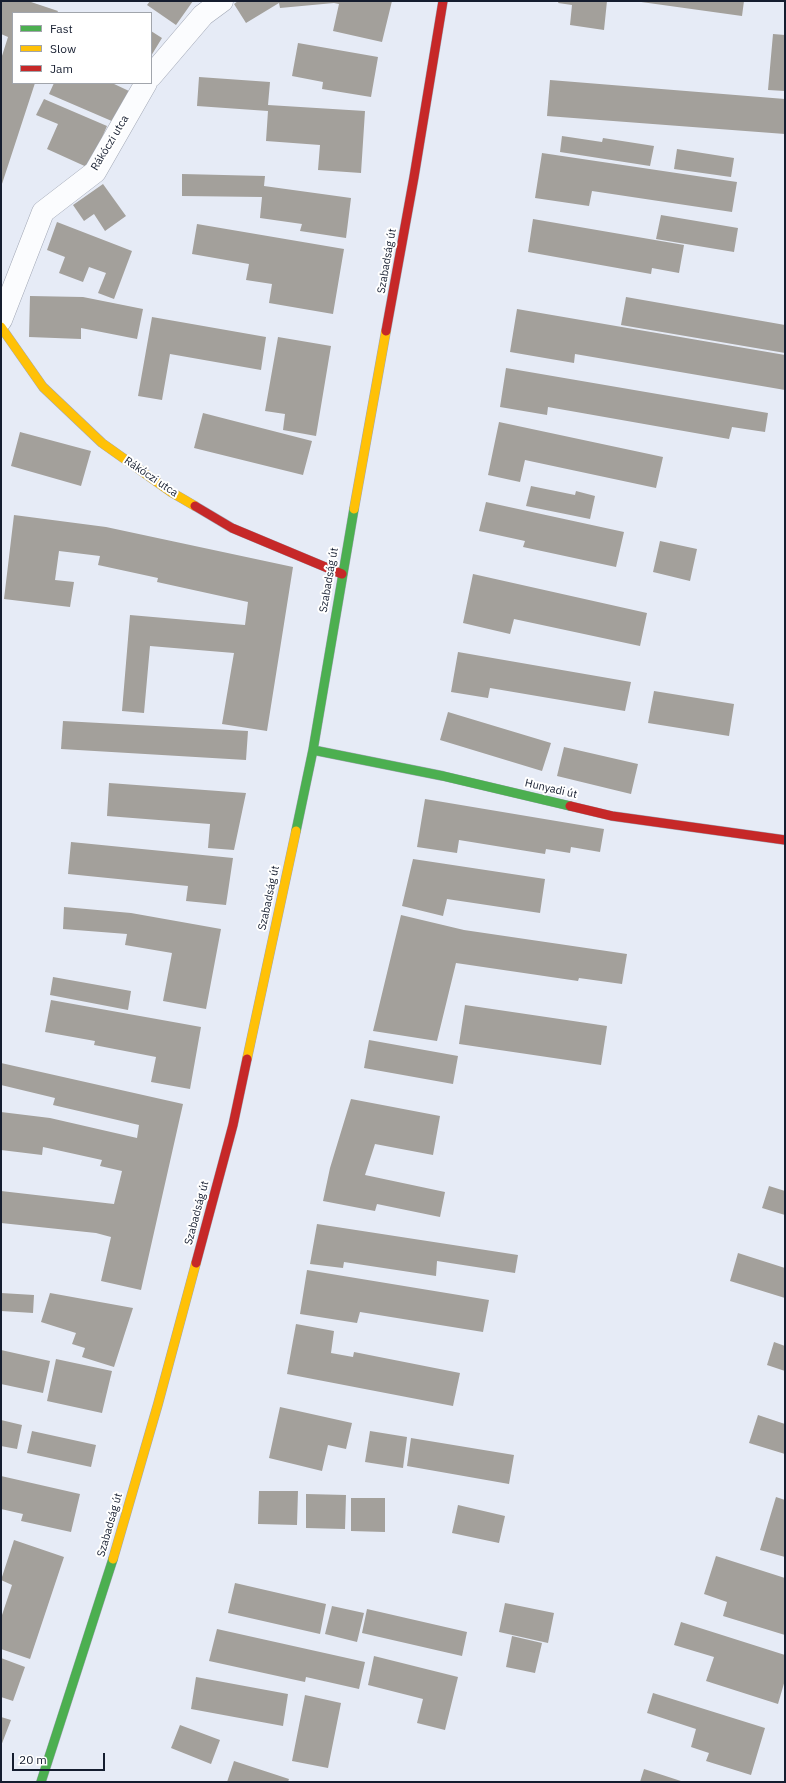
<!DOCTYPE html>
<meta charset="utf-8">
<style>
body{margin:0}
#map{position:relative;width:786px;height:1783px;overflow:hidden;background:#e6ebf6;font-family:"IBM Plex Sans",sans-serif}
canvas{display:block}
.frame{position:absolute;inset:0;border:2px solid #151d2f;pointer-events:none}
.legend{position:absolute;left:12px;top:12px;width:140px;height:72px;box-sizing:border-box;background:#fff;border:1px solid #a1a5ac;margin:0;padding:5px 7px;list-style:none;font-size:12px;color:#151d2f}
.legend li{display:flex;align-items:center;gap:8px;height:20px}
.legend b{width:20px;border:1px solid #a1a5ac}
.scale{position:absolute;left:12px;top:1753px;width:93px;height:18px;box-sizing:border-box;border:2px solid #151d2f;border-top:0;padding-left:5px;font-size:12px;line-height:14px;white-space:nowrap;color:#151d2f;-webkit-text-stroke:3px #fff;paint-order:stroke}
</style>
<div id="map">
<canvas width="786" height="1783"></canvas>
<div class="frame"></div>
<ul class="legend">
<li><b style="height:5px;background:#4caf50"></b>Fast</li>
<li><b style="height:5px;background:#ffc107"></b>Slow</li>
<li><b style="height:5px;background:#c62828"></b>Jam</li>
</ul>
<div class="scale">20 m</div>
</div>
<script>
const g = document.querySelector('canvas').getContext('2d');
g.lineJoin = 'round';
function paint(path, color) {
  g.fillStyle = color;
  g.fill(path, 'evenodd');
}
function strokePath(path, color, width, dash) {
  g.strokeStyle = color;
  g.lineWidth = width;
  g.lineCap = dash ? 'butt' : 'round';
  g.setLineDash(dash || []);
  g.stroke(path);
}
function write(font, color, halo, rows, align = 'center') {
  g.font = font + ' "IBM Plex Sans",sans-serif';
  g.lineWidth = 4;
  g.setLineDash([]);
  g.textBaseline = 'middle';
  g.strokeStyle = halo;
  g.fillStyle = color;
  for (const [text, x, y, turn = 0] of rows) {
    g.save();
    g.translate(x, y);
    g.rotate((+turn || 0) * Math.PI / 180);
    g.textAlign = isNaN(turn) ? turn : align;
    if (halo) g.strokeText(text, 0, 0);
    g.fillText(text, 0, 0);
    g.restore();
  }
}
paint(new Path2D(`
 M1 1H28L58 11 57 13H13V83H35L1 187V59L8 37 1 34Z
 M150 1H193L176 25 147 5Z
 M238 1H392L382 42 333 31 339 4 334 3 280 8 279 3 246 23 234 4Z
 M559 1H607L604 30 570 25 572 5 558 3Z
 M634 1H744L742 16Z
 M151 31 162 38 151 56Z
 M773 34 785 35V91L768 90Z
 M298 43 378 57 371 97 322 89 323 82 292 76Z
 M199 77 270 82 268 105 365 111 361 173 318 170 320 145 266 141 268 111 197 106Z
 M550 80 785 99V134L547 116Z
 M54 83H112L129 91 114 122 49 94Z
 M44 99 107 126 89 168 47 149 58 124 36 115Z
 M562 136 602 142 603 138 654 146 650 166 560 152Z
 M677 149 734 158 731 177 674 169Z
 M542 153 737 182 732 212 592 191 589 206 535 198Z
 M182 174 265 176 264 186 351 198 346 238 300 231 302 224 260 218 262 197 182 196Z
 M103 184 126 216 105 231 94 214 84 221 73 205Z
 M661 215 738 228 734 252 656 239Z
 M533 219 684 245 679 273 652 268 651 274 528 252Z
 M57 222 132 251 114 299 98 293 106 273 89 267 83 282 59 273 65 257 47 250Z
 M197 224 344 249 333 314 269 303 272 284 246 280 249 264 192 254Z
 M30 296 83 297 143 309 137 339 81 328V339L29 337Z
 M626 297 785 325V353L621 325Z
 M517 309 785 355V390L575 354 574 363 510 352Z
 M152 317 266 337 261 370 170 354 162 400 138 396Z
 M278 337 331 346 316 436 283 430 285 414 265 411Z
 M506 368 768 413 765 432 732 427 729 439 548 407 547 415 500 407Z
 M203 413 312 441 303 475 194 448Z
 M499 422 663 457 656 488 525 460 520 482 488 475Z
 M20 432 91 451 81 486 11 466Z
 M531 486 575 495 576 491 595 496 590 519 526 506Z
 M486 502 624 532 616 567 523 547 525 541 479 531Z
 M14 515 106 527 293 567 267 731 222 724 234 653 150 646 144 713 122 711 130 615 245 625 248 602 157 582 158 578 98 565 100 556 59 551 55 580 74 582 70 607 4 599Z
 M660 541 697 549 690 581 653 572Z
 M473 574 647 613 640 646 514 619 510 634 463 623Z
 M458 652 631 682 625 711 490 688 488 698 451 692Z
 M654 691 734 704 729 736 648 723Z
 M448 712 551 743 542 771 440 740Z
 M63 721 248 731 246 760 61 749Z
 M564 747 638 764 631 794 557 776Z
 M109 783 246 793 234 850 208 848 210 824 107 816Z
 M425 799 604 829 600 852 571 847 570 853 546 849 545 854 459 840 457 853 417 847Z
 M71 842 233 858 226 905 186 901 188 886 68 874Z
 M413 859 545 879 540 913 447 899 443 916 402 906Z
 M64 907 131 913 221 929 206 1009 163 1001 172 953 125 945 127 934 63 929Z
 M401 915 464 930 627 954 622 984 579 978 578 981 456 963 437 1041 373 1031Z
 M53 977 131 991 128 1010 50 995Z
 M51 1000 201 1027 190 1089 151 1082 156 1057 94 1045 95 1041 45 1032Z
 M465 1005 607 1026 601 1065 459 1044Z
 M369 1040 458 1056 453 1084 364 1068Z
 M1 1063 183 1104 141 1290 101 1281 111 1237 96 1233 1 1223V1191L114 1204 122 1171 100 1166 102 1160 43 1147 42 1155 1 1150V1112L50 1118 137 1138 139 1125 53 1105 55 1098 1 1085Z
 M351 1099 440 1116 433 1155 375 1144 365 1175 445 1192 440 1217 377 1204 375 1211 323 1201 330 1168Z
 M769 1186 785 1191V1215L762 1208Z
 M317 1224 518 1255 515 1273 437 1261 436 1276 344 1262 343 1268 310 1264Z
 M738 1253 785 1268V1298L730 1281Z
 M307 1270 489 1300 483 1332 360 1312 357 1323 300 1314Z
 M1 1293 34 1295 33 1313 1 1311Z
 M50 1293 133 1308 114 1367 82 1357 85 1348 72 1344 76 1333 41 1322Z
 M296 1324 334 1331 331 1353 353 1357 354 1352 460 1373 453 1406 287 1374Z
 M774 1342 785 1346V1371L767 1365Z
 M1 1350 50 1361 43 1393 1 1384Z
 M56 1359 112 1371 102 1413 47 1401Z
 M280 1407 352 1423 346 1449 328 1445 322 1471 269 1458Z
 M758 1415 785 1424V1454L749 1443Z
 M1 1420 22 1425 17 1449 1 1446Z
 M32 1431 96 1445 91 1467 27 1453Z
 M370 1431 407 1437 403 1468 365 1462Z
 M411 1438 514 1455 509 1484 407 1466Z
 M1 1476 80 1494 71 1532 21 1521 23 1514 1 1509Z
 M259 1491H298L297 1525 258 1524Z
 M306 1494 346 1495 345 1529 306 1528Z
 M776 1497 785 1500V1557L760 1550Z
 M351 1498H385V1532L351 1531Z
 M458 1505 505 1516 499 1543 452 1533Z
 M14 1540 64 1557 30 1659 1 1649V1618L12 1585 1 1580Z
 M716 1556 785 1578V1635L723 1616 727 1602 704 1594Z
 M235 1583 326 1604 320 1634 228 1613Z
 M505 1603 554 1613 548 1643 499 1632Z
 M332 1606 364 1613 357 1642 325 1634Z
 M367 1609 467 1632 462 1656 362 1633Z
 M681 1622 785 1655V1680L778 1704 706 1681 714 1657 674 1645Z
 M217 1629 365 1662 359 1689 306 1677 305 1682 209 1661Z
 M512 1636 542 1643 535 1673 506 1667Z
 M374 1656 458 1677 445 1730 417 1723 423 1699 368 1685Z
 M1 1658 25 1667 13 1701 1 1697Z
 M196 1677 288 1694 283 1726 191 1709Z
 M653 1693 765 1728 751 1775 706 1761 709 1753 691 1747 696 1729 647 1713Z
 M305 1695 341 1703 328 1768 292 1761Z
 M1 1717 11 1720 1 1746Z
 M180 1725 220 1740 211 1764 171 1748Z
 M234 1761 289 1779 288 1782H227Z
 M644 1769 684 1782H640Z`), '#a3a09b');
const street = new Path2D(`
 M151 76 203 15 222 1
 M1 320 43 212 95 172 146 83`);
const fast = new Path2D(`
 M313 750 443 776 570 806
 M296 831 313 750 354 509
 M41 1782 113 1559`);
const slow = new Path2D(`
 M1 327 43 387 102 443 171 492 195 506
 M354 509 386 331
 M247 1059 296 831
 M113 1559 158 1404 196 1263`);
const jam = new Path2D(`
 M386 331 414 177 443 1
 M195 506 232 528 342 574
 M570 806 612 816 785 840
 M196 1263 233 1125 247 1059`);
strokePath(street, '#a1a7b5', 23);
strokePath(fast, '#a1a7b5', 10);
strokePath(slow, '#a1a7b5', 10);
strokePath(jam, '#a1a7b5', 10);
strokePath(street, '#fbfcfe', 22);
strokePath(fast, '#4caf50', 9);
strokePath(slow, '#ffc107', 9);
strokePath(jam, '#c62828', 9);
write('11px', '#151d2f', '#fff', [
 ["Rákóczi utca",110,143,-59],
 ["Szabadság út",387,261,-80],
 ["Rákóczi utca",151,477,34],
 ["Szabadság út",329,580,-80],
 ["Hunyadi út",551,789,13],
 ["Szabadság út",269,898,-78],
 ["Szabadság út",197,1213,-75],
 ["Szabadság út",110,1525,-74]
]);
</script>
